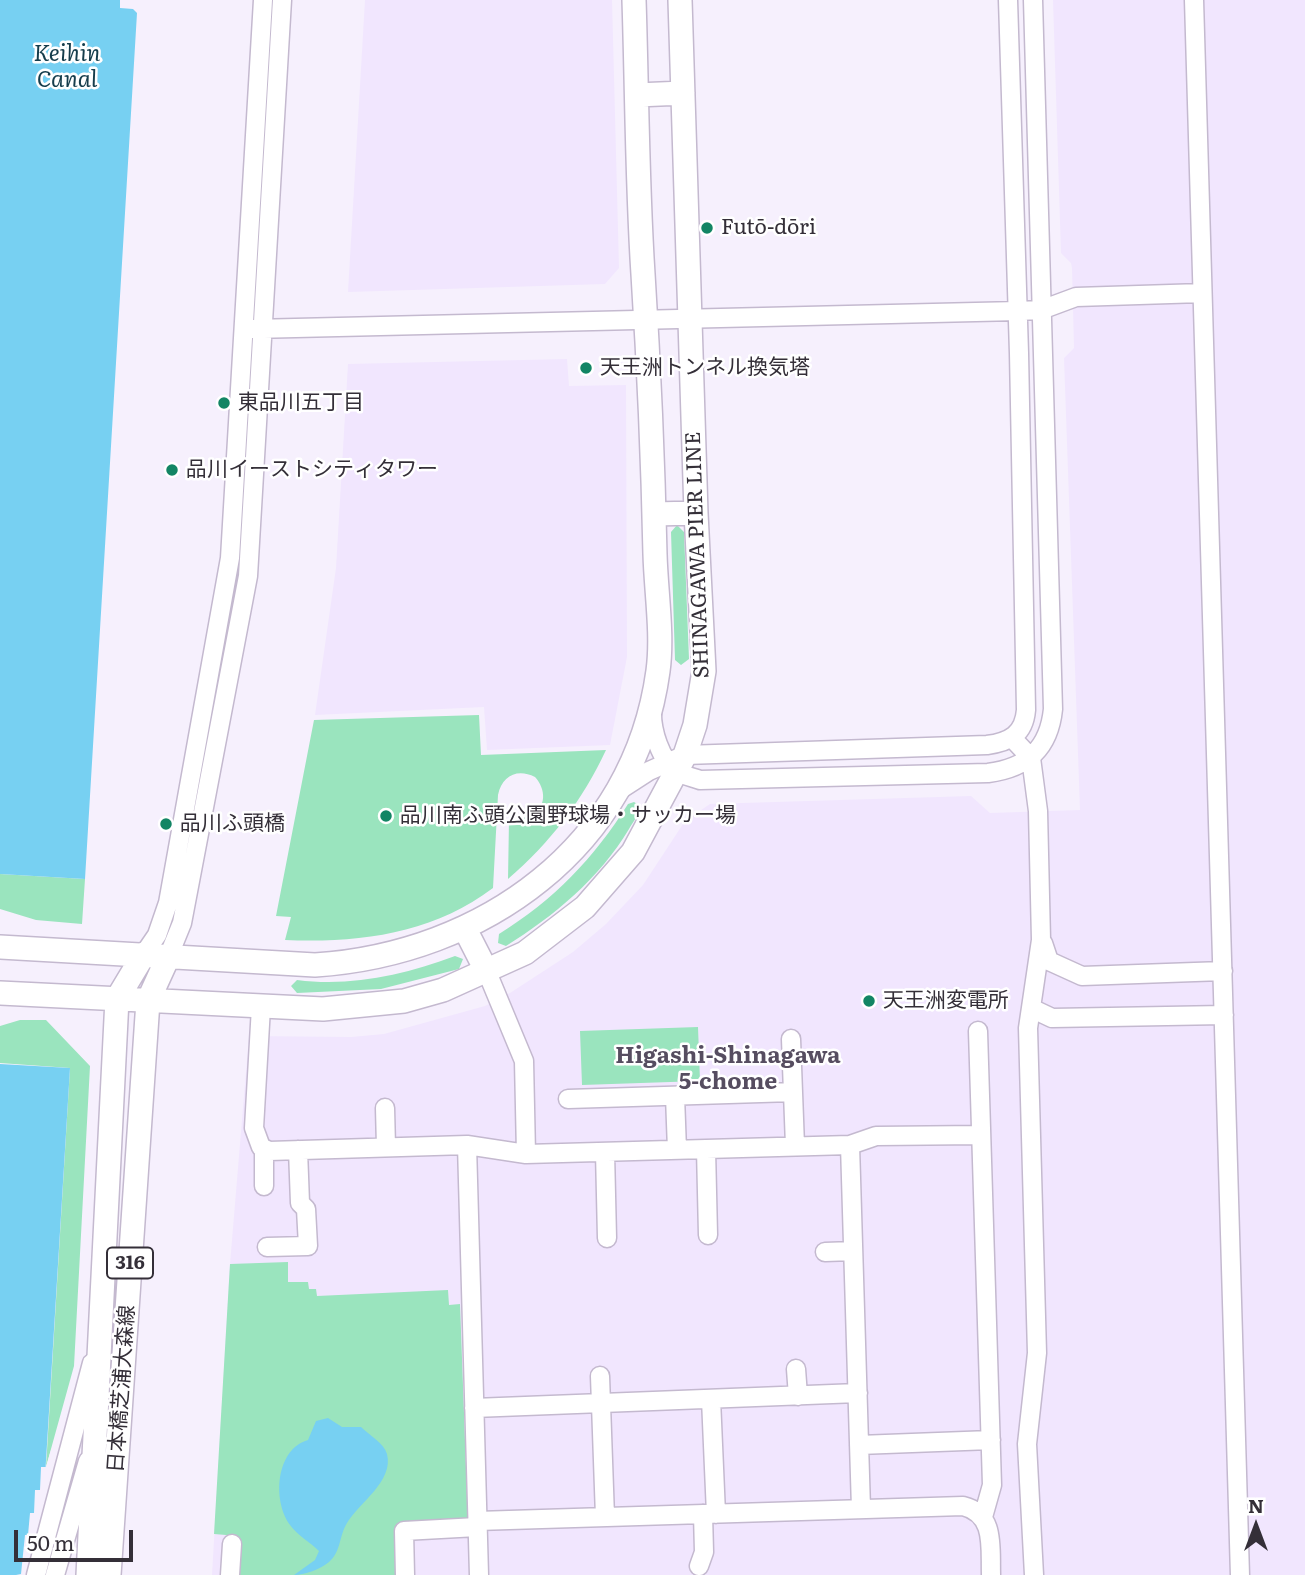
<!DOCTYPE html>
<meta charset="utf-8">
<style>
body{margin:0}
#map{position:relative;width:1305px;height:1575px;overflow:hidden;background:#f6f0fd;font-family:Literata,serif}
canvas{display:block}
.north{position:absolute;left:1221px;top:1491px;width:70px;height:70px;-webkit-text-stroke:5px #fff;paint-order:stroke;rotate:0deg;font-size:19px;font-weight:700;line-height:28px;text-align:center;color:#342f38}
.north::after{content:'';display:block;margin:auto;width:24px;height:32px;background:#342f38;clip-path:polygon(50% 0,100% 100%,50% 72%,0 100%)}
.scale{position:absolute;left:14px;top:1530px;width:119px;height:32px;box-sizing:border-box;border:4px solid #342f38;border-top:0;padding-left:9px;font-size:21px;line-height:24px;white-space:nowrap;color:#342f38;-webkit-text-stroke:5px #fff;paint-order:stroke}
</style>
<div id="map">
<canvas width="1305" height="1575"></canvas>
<div class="north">N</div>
<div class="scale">50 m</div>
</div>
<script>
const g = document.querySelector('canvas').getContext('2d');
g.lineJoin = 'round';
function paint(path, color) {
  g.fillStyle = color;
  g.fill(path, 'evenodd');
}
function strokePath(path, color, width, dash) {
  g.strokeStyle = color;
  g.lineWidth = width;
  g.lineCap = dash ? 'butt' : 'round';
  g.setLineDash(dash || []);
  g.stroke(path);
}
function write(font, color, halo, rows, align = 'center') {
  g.font = font + ' Literata,"Noto Sans JP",serif';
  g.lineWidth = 5;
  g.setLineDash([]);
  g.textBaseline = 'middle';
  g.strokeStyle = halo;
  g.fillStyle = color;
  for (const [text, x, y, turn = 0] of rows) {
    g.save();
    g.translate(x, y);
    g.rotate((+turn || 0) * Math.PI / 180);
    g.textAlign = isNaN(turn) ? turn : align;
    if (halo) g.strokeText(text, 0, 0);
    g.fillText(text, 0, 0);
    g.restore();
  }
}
paint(new Path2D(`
 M365 0H612L619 268 605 284 348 292Z
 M1053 0H1305V1575H212L230 1264 249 1036 351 1037 384 1034 485 1006 510 993 573 952 606 924 643 885 685 821 710 804 971 796 990 813 1080 810 1064 358 1074 348 1072 268 1071 263 1061 253Z
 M567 359 569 386 626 385 627 657 610 745 487 750 484 707 315 715 336 568 348 364Z`), '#f1e6fe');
paint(new Path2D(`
 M677 525 684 532 689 659 681 665 675 660 671 532Z
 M479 715 481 755 606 750C582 801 551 842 508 879L509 820C516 818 525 819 531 816 547 807 546 789 535 777 517 768 502 776 498 795L493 888C432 934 360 943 285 940L291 917 276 916 314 720Z
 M634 802 639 805C640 814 633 822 629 829 599 879 554 916 506 946L498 943 499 934C554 900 594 858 628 804Z
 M0 874 85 879 82 924 36 920 0 909Z
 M455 956 463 959 459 969 381 989 297 993 291 986 297 980C351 987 404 975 455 956Z
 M20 1020H46L90 1066 74 1366 46 1467 70 1068 0 1063V1026Z
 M698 1027 700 1081 582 1085 580 1031Z
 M288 1262V1282H308L309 1289H316L317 1296 448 1290 449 1305 460 1304 468 1522 397 1525 398 1575H235L238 1536 214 1534 230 1264Z`), '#9ae4be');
paint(new Path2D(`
 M0 0H120V8L133 9 137 13 85 879 0 874Z
 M0 1064 70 1068 39 1575H0Z
 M328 1418 342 1427H361C369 1435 384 1443 387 1454 394 1481 359 1503 347 1523 339 1536 341 1552 329 1562 321 1569 304 1575 294 1575L315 1560 319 1551C310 1542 297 1535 290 1525 272 1500 276 1449 308 1440L316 1421Z`), '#77d0f2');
paint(new Path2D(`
 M51 1450 43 1575H16L21 1574 25 1535H28L30 1513H34L35 1490H40L41 1467H46Z`), '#f6f0fd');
const minor = new Path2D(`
 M1194 0 1240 1575
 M253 329 1018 311 1041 310 1076 297 1202 293
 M652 709C651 729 660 761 678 772 684 776 693 777 700 780L988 773C1027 768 1049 749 1053 709L1033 0
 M1013 739 1031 758 1038 811 1041 940 1028 1028 1037 1353 1027 1444 1034 1575
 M615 793 649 771 685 755 987 745C1010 742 1024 734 1026 710L1019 353 1008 0
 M1043 943 1049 961 1082 976 1223 971
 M144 954 157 935 168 903 230 558 263 0
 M169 955 182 923 248 576 282 0
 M487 972 524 1061 526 1154
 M261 1007 254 1128 261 1147 269 1151 467 1145 526 1154 850 1145 876 1136 981 1135
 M1033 1009 1052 1018 1224 1015
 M978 1031 992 1485 983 1517
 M791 1039 795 1146
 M675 1096 677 1150
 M568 1099 793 1092
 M385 1108 386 1147
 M467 1145 479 1575
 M850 1145 861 1509
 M264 1149V1186
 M706 1149 708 1235
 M605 1152 607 1238
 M267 1247 308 1246 306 1209 300 1203 298 1150
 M825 1252 853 1251
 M796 1369 798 1396
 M600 1376 605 1517
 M711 1399 716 1514
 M474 1408 858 1393
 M859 1445 991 1440
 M477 1521 963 1506C996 1514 990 1548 991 1575
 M699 1566 704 1552 703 1514
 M36 1575 92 1363
 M55 1575 88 1461
 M230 1575 232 1544
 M405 1575 404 1531 477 1527`);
const major = new Path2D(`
 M637 95 683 93
 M654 514 696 513
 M465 929 487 972
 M0 947 315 965C483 954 634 847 658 671 663 634 656 592 655 554 653 461 649 368 643 274 637 183 637 91 634 0
 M0 993 323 1009 404 1001 443 990 525 953 585 907 633 852 685 755 695 725 704 671 696 513 680 0
 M88 1575 117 999 144 954
 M109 1575 148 1001 169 955`);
strokePath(minor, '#c4b9cf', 21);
strokePath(major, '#c4b9cf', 26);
strokePath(minor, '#fff', 18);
strokePath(major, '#fff', 23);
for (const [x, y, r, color] of [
 [707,228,7,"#128564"],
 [586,368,7,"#128564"],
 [224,403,7,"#128564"],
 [172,470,7,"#128564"],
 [386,816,7,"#128564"],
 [166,824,7,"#128564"],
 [869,1001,7,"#128564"]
]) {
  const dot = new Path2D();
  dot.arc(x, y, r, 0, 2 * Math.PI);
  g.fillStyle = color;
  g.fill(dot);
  strokePath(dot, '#fff', 2.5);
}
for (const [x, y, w] of [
 [130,1263,46]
]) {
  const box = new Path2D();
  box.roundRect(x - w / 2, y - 15.5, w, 31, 5);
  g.fillStyle = '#fff';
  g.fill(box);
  strokePath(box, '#342f38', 2);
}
write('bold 19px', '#342f38', null, [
 ["316",130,1263]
]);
write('21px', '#342f38', '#fff', [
 ["Futō-dōri",721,228],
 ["天王洲トンネル換気塔",600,368],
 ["東品川五丁目",238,403],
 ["品川イーストシティタワー",186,470],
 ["品川南ふ頭公園野球場・サッカー場",400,816],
 ["品川ふ頭橋",180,824],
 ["天王洲変電所",883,1001]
], 'left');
write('21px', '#342f38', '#fff', [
 ["SHINAGAWA PIER LINE",698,555,-92],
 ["日本橋芝浦大森線",122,1389,-86]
]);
write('italic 23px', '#153d4c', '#fff', [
 ["Keihin",67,54],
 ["Canal",67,80]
]);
write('bold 23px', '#564d60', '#fff', [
 ["Higashi-Shinagawa",728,1056],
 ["5-chome",728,1082]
]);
</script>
